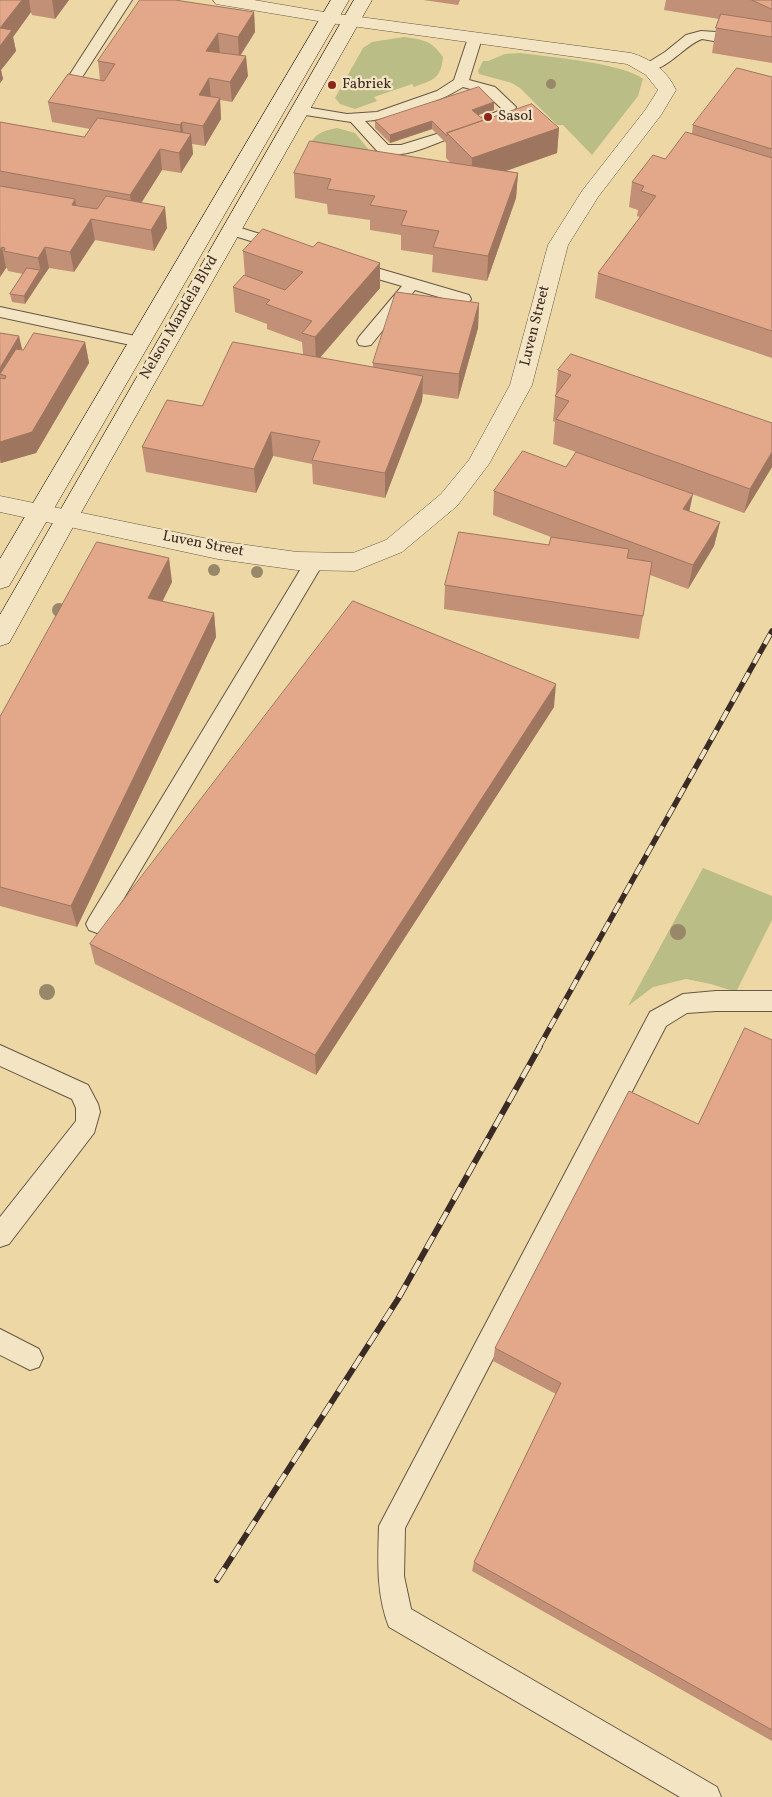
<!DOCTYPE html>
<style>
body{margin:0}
canvas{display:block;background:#ecd7a5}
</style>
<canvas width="772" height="1797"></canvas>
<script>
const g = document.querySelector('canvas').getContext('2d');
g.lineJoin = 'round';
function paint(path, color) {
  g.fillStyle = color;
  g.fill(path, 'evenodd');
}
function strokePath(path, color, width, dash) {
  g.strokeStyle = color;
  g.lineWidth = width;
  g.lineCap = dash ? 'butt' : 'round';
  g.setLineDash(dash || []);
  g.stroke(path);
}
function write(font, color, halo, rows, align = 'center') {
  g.font = font + ' Vollkorn,serif';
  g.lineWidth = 4.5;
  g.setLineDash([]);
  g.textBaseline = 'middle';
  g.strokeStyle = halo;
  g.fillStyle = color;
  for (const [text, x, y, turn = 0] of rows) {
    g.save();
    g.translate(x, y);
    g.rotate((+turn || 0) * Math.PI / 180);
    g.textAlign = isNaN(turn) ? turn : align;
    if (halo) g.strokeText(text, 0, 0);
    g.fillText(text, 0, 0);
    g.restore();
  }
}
paint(new Path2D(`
 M404 37C424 40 431 40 443 57 441 79 433 80 414 87L412 84 374 97 377 101 355 109 340 104 335 98 363 48 372 42Z
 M520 53C549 57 623 63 643 79L638 96 592 155 563 125H557L520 88 512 83 479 74 478 71 483 61H488L505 54Z
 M337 128 355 133 374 156 301 161C313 140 311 133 337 128Z
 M703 868 772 896V920L736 992 711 984 686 979 653 987 628 1006Z`), '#babd85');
const lane = new Path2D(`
 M118 0H132L75 88H65L63 85Z
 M701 31 716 32 772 43V51L702 39C684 45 664 75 643 70L641 67 665 52 686 35Z
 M475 34 480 35 482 38 469 80 495 87 516 107 512 116 486 126H476L474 123 476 120 501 110V108L485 93 463 87C437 103 396 119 365 121L388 145H401L440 133 445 134 447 137 445 140C424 148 402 159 379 153L351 122 299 114 294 113 292 110 294 107 299 106 347 114 377 112 437 91 454 80 468 38 470 35Z
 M231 225 289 243 291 246 289 249 283 251 225 233 223 230 225 227Z
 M353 261 469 295 471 299 469 303 463 304 415 290 371 345 365 346 359 345 357 341 359 337 402 286 347 270 345 266 347 262Z
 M0 307 140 337 146 338 148 342 146 346 140 347 0 317Z
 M315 555 322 557 324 562 105 930 97 933 89 930 86 924 89 918 308 557Z
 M716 991H772V1011H716L687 1013 666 1026 405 1528 404 1576 411 1609 717 1787 721 1797H680L389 1627C376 1594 378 1560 379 1526L650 1012 683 994Z
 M0 1045 88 1085 98 1104 100 1112 94 1133 9 1244 0 1247V1217L76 1121V1108L72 1099 0 1066Z
 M0 1329 39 1349 43 1358 39 1367 30 1370 0 1355Z`);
const street = new Path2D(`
 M213 0H254L330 13 631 53C652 59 667 71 676 90L661 115 598 197 568 245 532 385 489 464 457 506 402 552 355 571 297 570 218 559 0 512V496L218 541 297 552 353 553 386 540 441 494 469 460 510 385 548 245 582 191 646 109 658 90 646 75 627 64 330 23 216 4Z`);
const secondary = new Path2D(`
 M331 0H349L9 586 0 589V559Z
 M354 0H372L78 518 9 643 0 646V615Z`);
strokePath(lane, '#675645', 2);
strokePath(street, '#675645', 1);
strokePath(secondary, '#3b2b25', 1);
paint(lane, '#f3e5c4');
paint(street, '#f3e5c4');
paint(secondary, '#f3e5c4');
const railFar1 = new Path2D(`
 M539 1047 772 631`);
const rail = new Path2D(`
 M217 1580 398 1299 540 1046`);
strokePath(railFar1, '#3b2b25', 5.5);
strokePath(rail, '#3b2b25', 6);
strokePath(railFar1, '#f3e5c4', 4, [11]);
strokePath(rail, '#f3e5c4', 4.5, [14]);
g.fillStyle = '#988869';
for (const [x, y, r] of [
 [551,84,5],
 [214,570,6],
 [257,572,6],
 [59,610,7],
 [678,932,8],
 [47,992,8]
]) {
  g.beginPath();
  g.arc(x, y, r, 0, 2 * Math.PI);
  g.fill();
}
paint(new Path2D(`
 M0 0H69L55 19 32 15 31 12 13 37 16 51 1 70 3 79 0 83Z
 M423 0H460L458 5Z
 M666 0H772V63L712 53 716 28 719 19 664 10Z
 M254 12 255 32 241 55 248 76 232 102 220 100 221 119 205 146 192 144 193 154 181 173 162 170 141 203 167 228 154 251 95 240 74 272 49 268 25 304 12 302 10 294 23 274 8 271 7 268H6L0 277V122L84 137 90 129 52 122 48 102 100 80 98 61Z
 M772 77V358L595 298 598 273 640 217 637 216 638 210 629 207 632 182 665 159 692 133 693 125Z
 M494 102V110L478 115 484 120 559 128 557 153 506 171 518 173 516 198 487 281 432 272 433 255 401 250V235L370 230V220L328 214 327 204 295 198 294 173 450 162 446 158V143L432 129 390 143 375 128V121Z
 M313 247 380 263V288L320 358 373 367V363L479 303 478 328 458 399 423 394 422 401 385 498 313 484 312 464 273 456 256 493 146 472 142 447 202 406 303 354 302 342 267 329V324L235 312 233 287 245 276 243 251Z
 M0 333 22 350 85 342 89 363 36 453 1 463H0Z
 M558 370 772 423V467L744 513 692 494 689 511 720 522 714 546 688 589 650 575 639 639 444 609 445 585 549 545 551 537 493 515 494 491 566 467 576 452 553 444 555 422 553 421Z
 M172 582 162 602 214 613 216 637 77 927 0 906V717Z
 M554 707 316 1075 95 964 90 944Z
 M772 1040V1741L472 1571 474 1562 556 1394 493 1361 495 1348 698 1124Z`), '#c29076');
paint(new Path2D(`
 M22 0H29L31 12 13 37 16 51 1 70 3 79 0 83V28Z
 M52 0H69L55 19Z
 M254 12 255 32 239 57 238 37Z
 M218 33 220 54 206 51Z
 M246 56 248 76 232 102 230 82Z
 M209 78 211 99 199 95Z
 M220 98 221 119 205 146 203 126Z
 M494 102V110L472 117V110Z
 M432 121V129L390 143V135Z
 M182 122 184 142 182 146 180 125Z
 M559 128 557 153 471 183 472 158Z
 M191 134 193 154 181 173 179 153Z
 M160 149 162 170 133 216 130 195Z
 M518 173 516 198 487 281 488 256Z
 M75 199 79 220 72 205Z
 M165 207 167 228 154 251 151 230Z
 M91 219 95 240 74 272 70 252Z
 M2 247 6 268 0 277V250Z
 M45 247 49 268 42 278 38 258Z
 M380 263V288L316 362 315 337Z
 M40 270 42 278 25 304 24 296Z
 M479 303 478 328 458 399 459 374Z
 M19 336 24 357 6 376 0 375V368Z
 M85 342 89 363 36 453 1 463 0 458V442Z
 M423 376 422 401 385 498V473Z
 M271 432 273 456 256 493 254 469Z
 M772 452V467L744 513 750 489Z
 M693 494 688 518 683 509Z
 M720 522 714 546 688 589 693 565Z
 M169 558 172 582 152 622 148 598Z
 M214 613 216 637 77 927 71 906Z
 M556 684 554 707 316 1075 315 1055Z`), '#9e7660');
const building = new Path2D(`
 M0 0H22L0 28 12 30 0 46Z
 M140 0H175L254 12 238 37 218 33 206 51 246 56 230 82 209 78 199 95 220 98 203 126 182 122 180 125 48 102 68 74 104 81 115 64 98 61Z
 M752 0H772V9Z
 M721 14 772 22V37L716 28Z
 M737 68 772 77V149L693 125Z
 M479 87 494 102 472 110 484 120 447 133V136L432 121 390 135 375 121Z
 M532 104 559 128 472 158 447 133Z
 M98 118 191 134 179 153 160 149 130 195 0 171V122L84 137Z
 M686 132 772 158V331L598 273 656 196 641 191 644 186 632 182 653 155 665 159Z
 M310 141 518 173 488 256 433 247 439 231 401 225 407 211 370 205 375 196 327 189 331 179 294 173Z
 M0 186 75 199 72 205 97 209 106 196 165 207 151 230 91 219 70 252 45 247 38 258 4 251 5 248 2 247 0 250Z
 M263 229 313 247 318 242 380 263 315 337 302 333 312 321 266 304 270 300 233 287 244 275 285 290 303 272 243 251Z
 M27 268 40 270 24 296 10 294Z
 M396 292 479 303 459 374 373 363Z
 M0 333 19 336 0 368Z
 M34 333 85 342 32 432 0 442V378L5 379 6 376 0 374 16 349 23 350Z
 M233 342 423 376 385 473 312 460 320 441 271 432 254 469 142 447 167 400 202 406Z
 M571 354 772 423V452L750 489 556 419 569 401 555 396 571 375 558 370Z
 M523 451 566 467 576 452 693 494 683 509 720 522 693 565 494 491Z
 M459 532 549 545 551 537 629 549 627 558 652 562 643 616 445 585Z
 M97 542 169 558 148 598 214 613 71 906 0 887V717Z
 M353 601 556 684 315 1055 90 944Z
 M745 1028 772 1040V1730L474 1562 561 1383 495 1348 629 1091 698 1124Z`);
paint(building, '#e2a889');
strokePath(building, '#9e7660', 1);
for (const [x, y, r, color] of [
 [332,85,5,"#8f2418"],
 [488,117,5,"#8f2418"]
]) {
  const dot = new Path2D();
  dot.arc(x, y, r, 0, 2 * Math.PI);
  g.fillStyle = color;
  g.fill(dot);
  strokePath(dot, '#f3e5c4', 2);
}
write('15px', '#3b2b25', '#f3e5c4', [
 ["Fabriek",342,85],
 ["Sasol",498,117]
], 'left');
write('15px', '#3b2b25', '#f3e5c4', [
 ["Nelson Mandela Blvd",180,318,-60],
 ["Luven Street",536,326,-76],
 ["Luven Street",203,545,11]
]);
</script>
